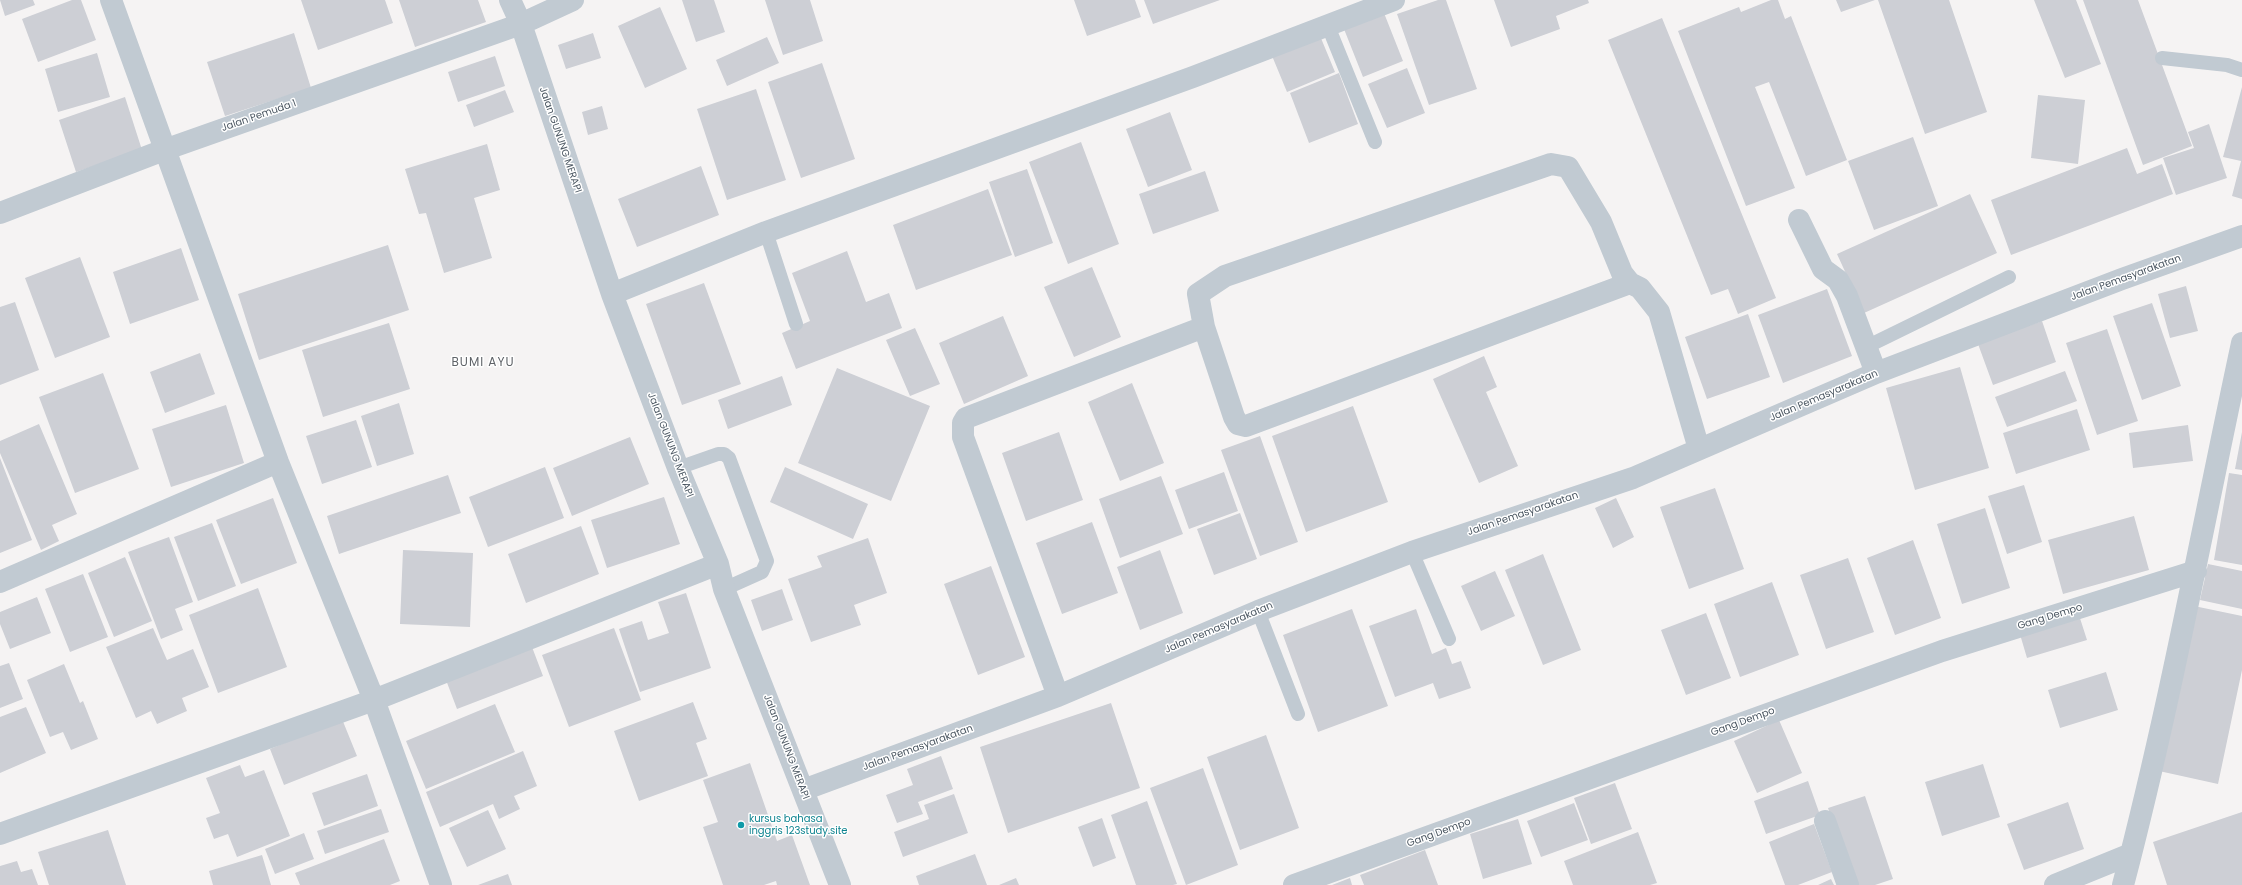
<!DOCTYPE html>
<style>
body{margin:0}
canvas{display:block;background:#f5f3f3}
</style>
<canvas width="2242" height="885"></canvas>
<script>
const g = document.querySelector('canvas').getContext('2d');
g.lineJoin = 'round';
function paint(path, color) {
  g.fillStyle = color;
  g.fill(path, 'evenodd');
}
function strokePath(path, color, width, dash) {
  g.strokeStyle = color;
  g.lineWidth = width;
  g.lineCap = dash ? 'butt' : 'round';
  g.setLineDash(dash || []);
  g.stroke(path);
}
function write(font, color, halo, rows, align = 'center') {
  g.font = font + ' Poppins,sans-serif';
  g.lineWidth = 3;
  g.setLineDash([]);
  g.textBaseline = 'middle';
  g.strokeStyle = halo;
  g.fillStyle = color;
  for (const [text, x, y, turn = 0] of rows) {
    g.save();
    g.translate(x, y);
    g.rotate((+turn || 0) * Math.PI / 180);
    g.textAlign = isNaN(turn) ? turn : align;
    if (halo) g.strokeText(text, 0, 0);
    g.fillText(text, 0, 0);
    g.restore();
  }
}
paint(new Path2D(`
 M0 0H33L35 5 5 16Z
 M72 0H81L96 40 38 62 22 19Z
 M301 0H385L393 23 318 50Z
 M399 0H478L486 22 415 47Z
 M682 0H714L725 32 696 42Z
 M765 0H810L823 41 783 55Z
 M1074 0H1135L1141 17 1087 36Z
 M1144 0H1220L1153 24Z
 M1438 0H1446L1477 89 1429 105 1397 14Z
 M1494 0H1588L1589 3 1556 16 1560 29 1511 47Z
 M1771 0H1778L1785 19 1791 16 1847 160 1806 176 1769 82 1755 87 1795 188 1746 206 1678 31 1739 7 1741 12Z
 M1836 0H1875L1841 12Z
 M1878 0H1949L1987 112 1925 134Z
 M2034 0H2076L2101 64 2065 78Z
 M2083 0H2138L2192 146 2143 165Z
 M660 7 687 69 645 88 618 26Z
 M1384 13 1403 61 1363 77 1344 29Z
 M1662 18 1776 298 1738 314 1728 289 1711 295 1608 40Z
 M1318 31 1335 72 1287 92 1270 51Z
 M294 33 311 88 225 116 207 62Z
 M593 33 601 58 566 69 558 45Z
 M767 37 779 63 727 86 716 60Z
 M97 53 110 97 58 112 45 69Z
 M495 56 505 86 458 102 448 72Z
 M822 63 855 159 801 178 768 82Z
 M1407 68 1425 113 1387 128 1368 84Z
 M1339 73 1358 124 1309 143 1290 93Z
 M2242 87V199L2232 196 2241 161 2223 157Z
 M756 89 786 180 727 200 697 109Z
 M505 90 514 112 474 127 466 105Z
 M2038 95 2085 100 2078 164 2031 158Z
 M125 97 142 150 76 172 59 120Z
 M602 106 608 129 588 135 582 112Z
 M1170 112 1192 170 1148 187 1126 129Z
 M2209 124 2227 178 2176 195 2163 158 2194 148 2188 132Z
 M1913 137 1938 206 1874 230 1848 161Z
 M1081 142 1119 244 1068 264 1029 162Z
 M487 144 500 190 474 198 492 258 444 273 426 213 419 214 405 169Z
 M2127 148 2137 174 2162 164 2173 194 2011 255 1991 200Z
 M701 166 719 215 637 247 618 199Z
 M1027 169 1053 243 1015 257 989 182Z
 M1205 171 1219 211 1153 234 1139 194Z
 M988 189 1012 255 916 290 893 225Z
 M1970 194 1997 253 1864 313 1837 254Z
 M388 245 409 310 259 360 238 294Z
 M181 248 199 300 130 324 113 272Z
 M847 251 866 302 889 293 902 328 796 369 782 333 810 321 792 273Z
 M80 257 110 337 55 358 25 278Z
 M1092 267 1121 337 1074 357 1044 287Z
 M704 283 741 384 682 405 646 304Z
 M2186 286 2198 331 2170 338 2158 294Z
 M1827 289 1852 356 1783 383 1758 315Z
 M15 302 39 370 0 385V307Z
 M2152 303 2181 386 2142 400 2113 316Z
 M1748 314 1770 377 1707 399 1685 337Z
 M1003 316 1028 376 964 404 939 343Z
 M2042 321 2056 362 1993 385 1978 344Z
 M389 323 410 389 323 417 302 350Z
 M915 328 940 384 910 396 886 340Z
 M2107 329 2138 421 2097 435 2066 343Z
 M200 353 215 394 165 413 150 372Z
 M1484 356 1497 387 1486 392 1518 466 1479 483 1433 379Z
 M1960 367 1989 468 1915 490 1886 388Z
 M837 368 930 406 891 501 798 463Z
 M2065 371 2077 401 2007 427 1995 397Z
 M103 373 139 469 75 493 39 397Z
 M782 376 792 405 728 429 718 400Z
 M1132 383 1164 463 1120 481 1088 402Z
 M399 403 414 454 377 466 361 416Z
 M226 405 244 463 171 487 152 429Z
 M1353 406 1388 502 1306 532 1272 436Z
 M2077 409 2090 450 2016 474 2003 433Z
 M356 420 372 467 322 484 306 436Z
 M39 424 77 514 52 525 59 541 41 550 0 453V441Z
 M2188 425 2193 461 2133 468 2129 433Z
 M1059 432 1083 500 1026 521 1002 453Z
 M2242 432V470L2235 469Z
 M1260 436 1298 542 1260 556 1221 450Z
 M630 437 649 484 572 516 553 468Z
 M0 458 32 540 0 553Z
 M545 467 564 518 488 547 469 497Z
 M785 467 868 504 853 539 770 502Z
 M1224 472 1238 511 1189 529 1175 490Z
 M2229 473 2242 475V565L2214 560Z
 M448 475 461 513 339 554 327 516Z
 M1161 476 1183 534 1120 558 1099 499Z
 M2024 485 2042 542 2007 554 1988 496Z
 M1715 488 1744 569 1689 589 1660 507Z
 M664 497 680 544 607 568 591 520Z
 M273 498 297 563 241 584 216 520Z
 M1616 498 1634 537 1613 548 1595 508Z
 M1985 508 2010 588 1962 604 1937 524Z
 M1240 513 1257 559 1214 575 1197 529Z
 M2134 516 2149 570 2063 594 2048 540Z
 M1092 522 1118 593 1062 614 1036 543Z
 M212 523 236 586 198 601 174 537Z
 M581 526 599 574 526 603 508 554Z
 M169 537 193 602 175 609 183 630 161 639 128 552Z
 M868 538 887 593 854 605 861 625 811 642 788 579 822 567 817 556Z
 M1913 540 1941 618 1895 635 1867 558Z
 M403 550 473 553 470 627 400 624Z
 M1160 550 1183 613 1140 630 1117 567Z
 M1543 554 1581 650 1543 665 1505 570Z
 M125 557 152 621 114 637 88 573Z
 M1848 558 1874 632 1826 649 1800 575Z
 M2208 564 2242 571V609L2200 600Z
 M991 566 1025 657 978 675 944 584Z
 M1495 571 1515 616 1481 631 1461 586Z
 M83 574 108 637 70 652 45 589Z
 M1772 582 1799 655 1740 677 1714 604Z
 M258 588 287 667 218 693 189 615Z
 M782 589 793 620 762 631 751 600Z
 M686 593 711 668 640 692 619 629 642 621 648 640 669 633 658 602Z
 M37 597 51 633 10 649 0 624V612Z
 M2194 606 2242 616V670L2218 784 2159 771Z
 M1352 609 1388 706 1318 732 1283 635Z
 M1416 609 1432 654 1446 648 1452 664 1461 661 1471 688 1439 699 1433 683 1395 697 1369 626Z
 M2078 612 2087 640 2027 658 2019 631Z
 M1706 613 1731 678 1686 695 1661 630Z
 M153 628 167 660 193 649 209 687 182 698 187 711 157 724 151 711 136 718 106 647Z
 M614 628 641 700 569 727 542 655Z
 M532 647 543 676 457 709 446 680Z
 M9 663 23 699 0 708V666Z
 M64 664 80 703 83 701 98 739 71 750 63 732 50 737 27 680Z
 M2106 672 2118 710 2060 728 2048 690Z
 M693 702 707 739 696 743 708 776 639 801 614 731Z
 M1111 703 1140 788 1008 833 980 747Z
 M495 704 515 752 426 789 406 741Z
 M26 707 46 753 0 773V717Z
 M342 719 357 756 284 785 270 749Z
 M1779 720 1802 773 1757 793 1734 741Z
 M1266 735 1299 828 1240 850 1207 757Z
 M523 751 537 786 514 796 520 809 499 819 493 804 440 827 426 792Z
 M941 756 953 789 918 802 923 814 897 823 886 795 913 785 907 769Z
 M750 763 777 841 792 835 810 885H777L776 881 764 885H723L703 827 718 822 703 780Z
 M1983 764 2000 817 1942 836 1925 782Z
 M240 765 245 777 264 770 290 836 237 857 228 834 214 839 206 818 220 813 206 778Z
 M1203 768 1238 865 1186 885 1150 788Z
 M367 774 378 806 324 826 312 793Z
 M1808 781 1820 815 1766 834 1754 801Z
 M1615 783 1632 829 1591 844 1574 798Z
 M954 794 968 833 903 857 894 832 929 819 924 805Z
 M1865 796 1893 879 1875 885H1854L1828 808Z
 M1147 801 1177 884 1173 885H1136L1111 815Z
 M2068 802 2084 849 2024 870 2007 824Z
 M1574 803 1588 840 1541 857 1527 821Z
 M381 809 389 832 325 854 317 831Z
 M488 810 506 849 467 867 449 828Z
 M2242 812V885H2167L2153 842Z
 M1102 818 1116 858 1093 867 1078 827Z
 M1518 819 1532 864 1483 879 1470 834Z
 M1814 824 1832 872 1798 885H1785L1769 842Z
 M108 830 126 885H49L38 852Z
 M1638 832 1657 883 1650 885H1573L1564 861Z
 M304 833 314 859 275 874 265 849Z
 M384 839 400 881 390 885H300L295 873Z
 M1425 850 1438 885H1364L1360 875Z
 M975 854 987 885H919L916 876Z
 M262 855 271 885H213L209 871Z
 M17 861 21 872 32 869 38 885H0V866Z
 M508 874 512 885H478Z
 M1016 878 1019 885H999Z
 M1350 878 1352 885H1332Z
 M1831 879 1834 885H1818Z`), '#cdcfd5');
strokePath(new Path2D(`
 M1328 26 1375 142
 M2162 58 2227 65 2242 70
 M766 232 796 324
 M1866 347 2009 277
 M678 468 718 454H724L729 458 767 561 762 572 724 589
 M1412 552 1449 639
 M1258 611 1298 714`), '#c1cad2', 14);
strokePath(new Path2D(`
 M111 0 278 462 374 700 441 885
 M510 0 521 24 612 294 678 468 718 564 724 589 840 885
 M0 213 164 150 521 24 573 0
 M1799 220 1823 269 1838 280 1847 296 1876 373
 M1630 283 1246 426 1238 424 1234 417 1204 327 1198 294 1225 276 1551 164 1568 167 1601 222 1622 273 1630 283 1640 288 1659 312 1699 449
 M612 294 766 232 1193 77 1394 0
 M0 582 278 462
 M1058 696 963 437V423L966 418 1204 327
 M803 790 1058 696 1258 611 1412 552 1633 478 1876 373 2122 279 2242 236
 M1825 821 1848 885
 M0 834 374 700 718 564
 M1294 885 1942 651 2196 571
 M2055 885 2131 854
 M2123 885C2170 706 2203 524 2242 343`), '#c1cad2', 22);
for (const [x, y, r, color] of [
 [741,825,4,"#0f9aa8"]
]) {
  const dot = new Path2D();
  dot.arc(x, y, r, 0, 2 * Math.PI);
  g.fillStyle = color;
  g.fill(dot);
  strokePath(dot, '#fff', 1.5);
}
write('10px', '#4a5661', '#fff', [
 ["Jalan Pemuda 1",259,116,-19],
 ["Jalan GUNUNG MERAPI",560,140,71],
 ["Jalan Pemasyarakatan",2126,278,-20],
 ["Jalan Pemasyarakatan",1824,396,-23],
 ["Jalan GUNUNG MERAPI",670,445,69],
 ["Jalan Pemasyarakatan",1523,514,-19],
 ["Gang Dempo",2050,617,-17],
 ["Jalan Pemasyarakatan",1219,628,-23],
 ["Gang Dempo",1743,722,-20],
 ["Jalan GUNUNG MERAPI",786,747,69],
 ["Jalan Pemasyarakatan",918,748,-20],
 ["Gang Dempo",1439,833,-20]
]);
write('10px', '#0d838f', '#fff', [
 ["kursus bahasa",749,819],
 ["inggris 123study.site",749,831]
], 'left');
g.letterSpacing = '1px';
write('12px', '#5f6368', '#fff', [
 ["BUMI AYU",483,363]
]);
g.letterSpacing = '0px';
</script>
